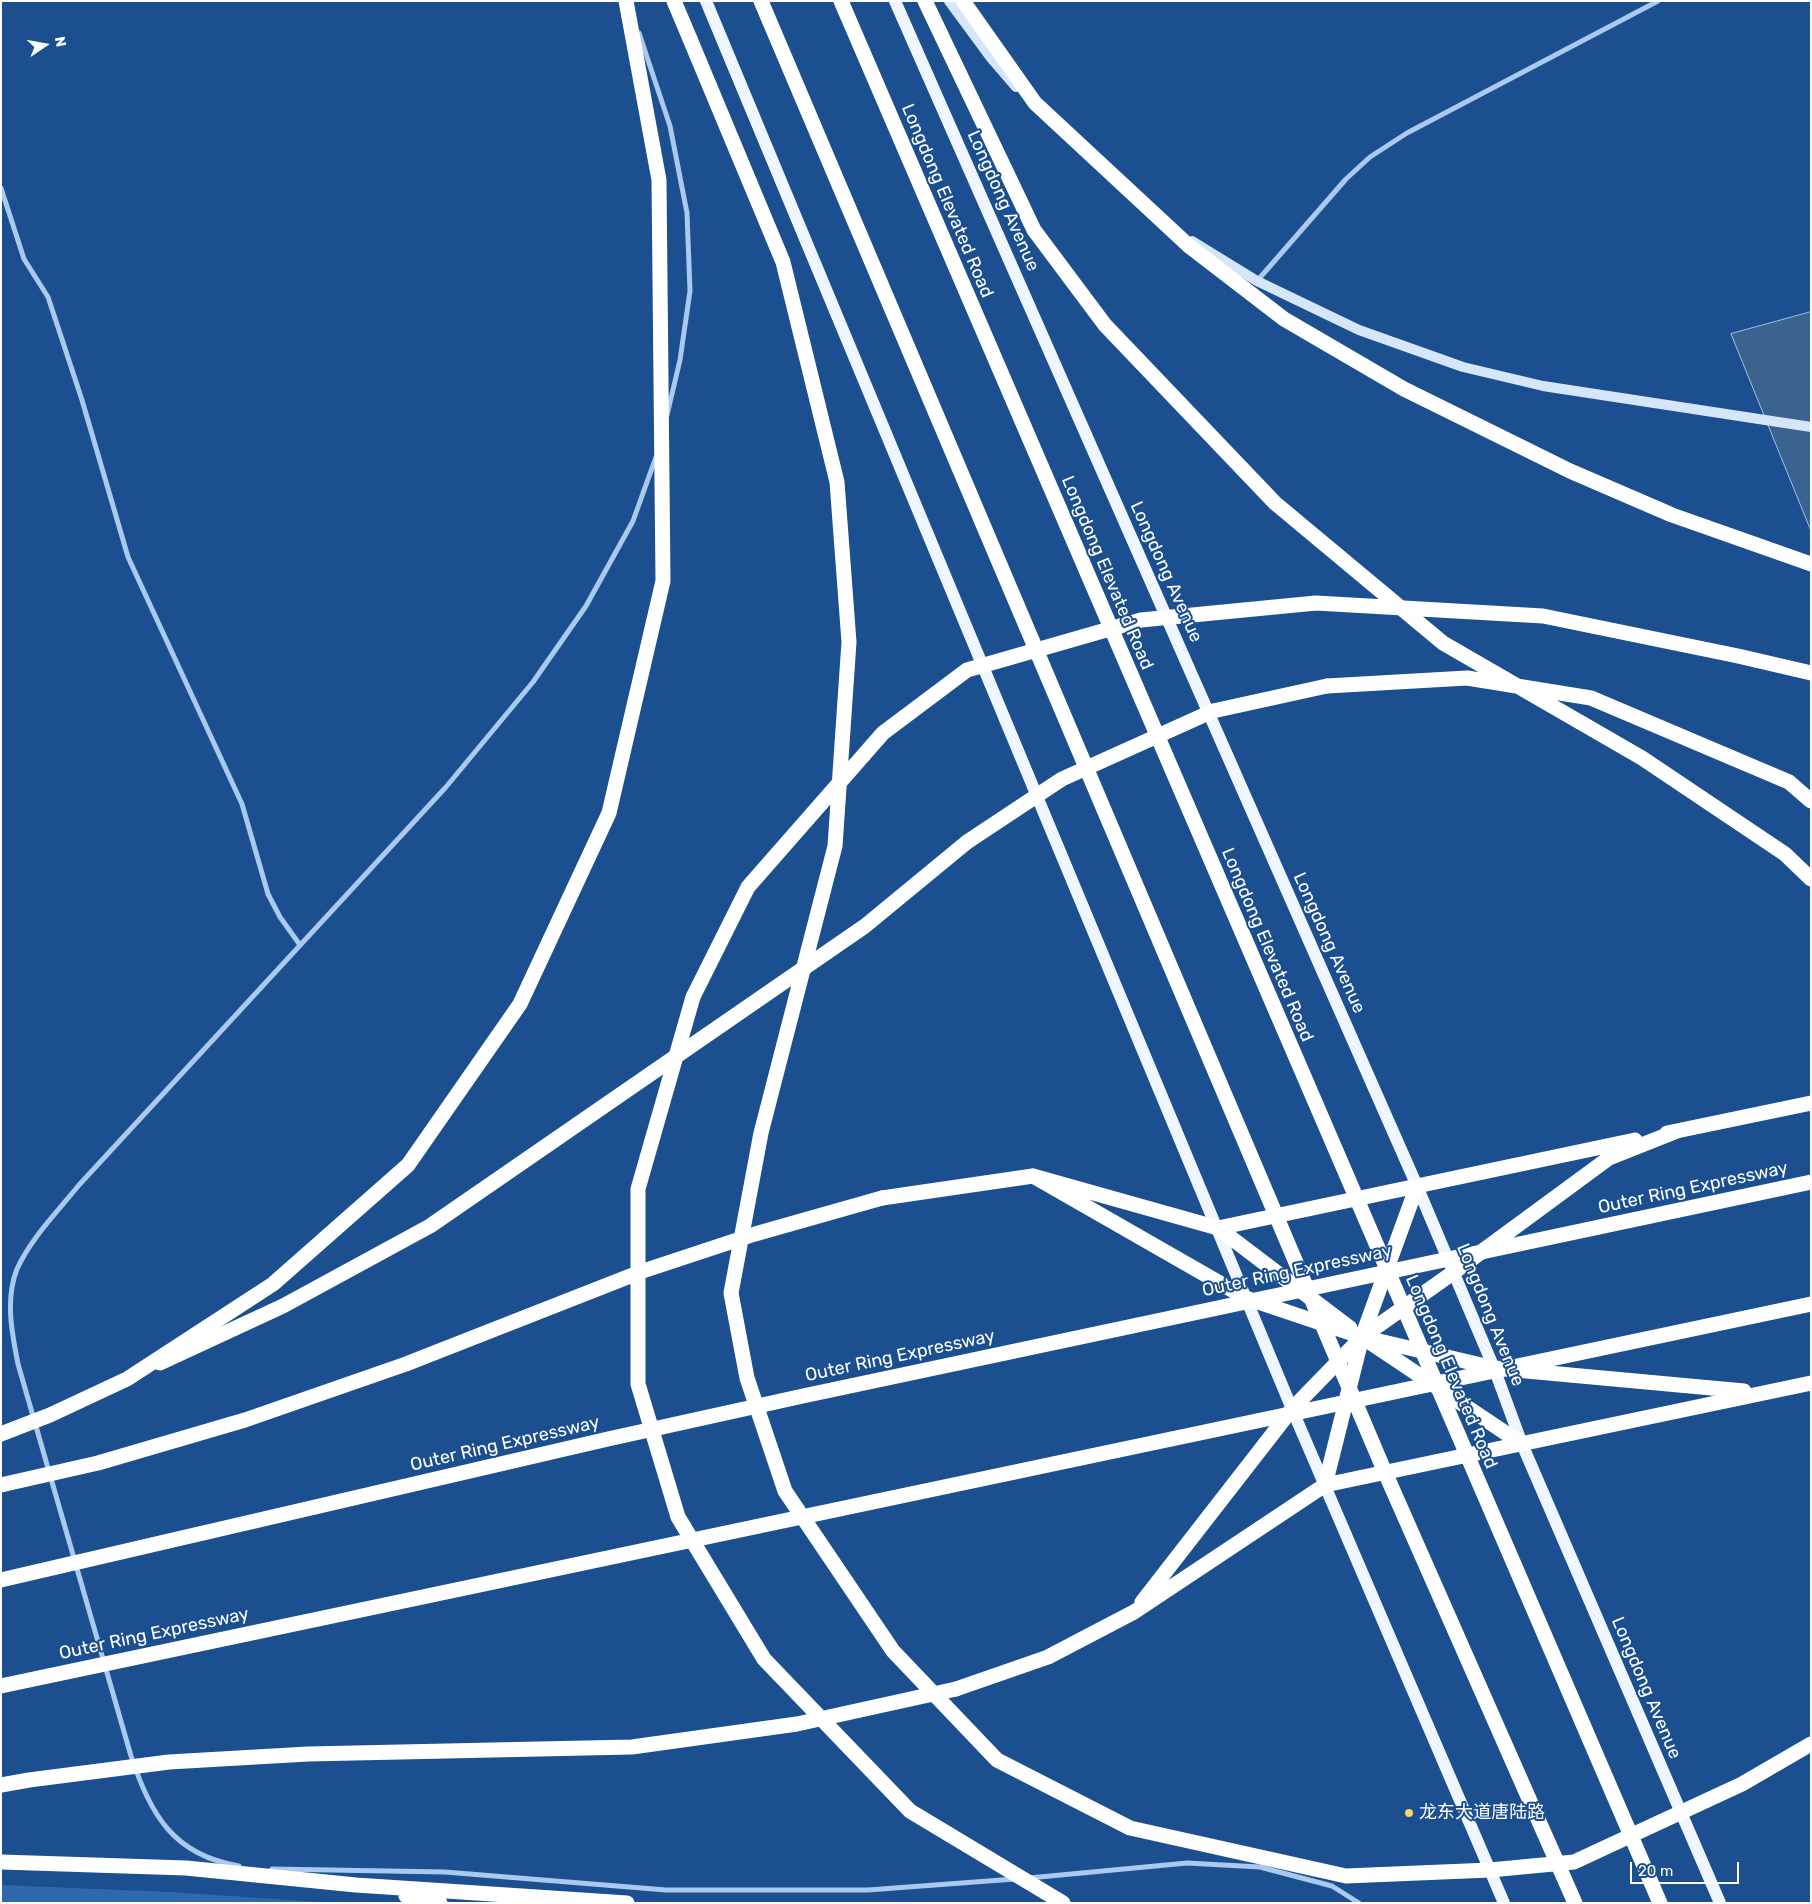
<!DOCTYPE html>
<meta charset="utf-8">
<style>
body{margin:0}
#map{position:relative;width:1812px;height:1904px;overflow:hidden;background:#1b4f8f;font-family:Rubik,sans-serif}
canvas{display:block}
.frame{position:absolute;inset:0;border:2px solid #fff;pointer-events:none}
.north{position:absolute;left:20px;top:20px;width:50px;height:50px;-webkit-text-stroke:4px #1b4f8f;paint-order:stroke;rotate:78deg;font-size:14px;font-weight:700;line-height:20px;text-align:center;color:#fff}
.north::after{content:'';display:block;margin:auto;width:18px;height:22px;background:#fff;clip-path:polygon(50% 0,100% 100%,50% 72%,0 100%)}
.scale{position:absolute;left:1630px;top:1862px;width:109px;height:22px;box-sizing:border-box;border:2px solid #fff;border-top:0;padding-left:6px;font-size:15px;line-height:18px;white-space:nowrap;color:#fff;-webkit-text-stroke:4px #1b4f8f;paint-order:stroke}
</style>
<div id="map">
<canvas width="1812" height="1904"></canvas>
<div class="frame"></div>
<div class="north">N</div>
<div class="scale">20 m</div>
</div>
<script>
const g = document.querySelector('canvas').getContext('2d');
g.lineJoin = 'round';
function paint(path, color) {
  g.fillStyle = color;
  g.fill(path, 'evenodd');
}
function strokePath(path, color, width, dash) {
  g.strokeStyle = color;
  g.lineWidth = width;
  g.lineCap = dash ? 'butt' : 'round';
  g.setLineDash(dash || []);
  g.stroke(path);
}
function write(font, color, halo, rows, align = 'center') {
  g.font = font + ' Rubik,"Noto Sans SC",sans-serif';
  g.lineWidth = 4;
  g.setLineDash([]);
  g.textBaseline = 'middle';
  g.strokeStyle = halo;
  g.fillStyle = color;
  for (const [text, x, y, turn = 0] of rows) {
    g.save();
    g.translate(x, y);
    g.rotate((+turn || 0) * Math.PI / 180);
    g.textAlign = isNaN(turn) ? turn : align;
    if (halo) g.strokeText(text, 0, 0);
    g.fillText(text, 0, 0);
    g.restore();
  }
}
paint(new Path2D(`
 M1 1885 170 1892 336 1903H1Z`), '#2e69ad');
const water = new Path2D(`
 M1811 312V531L1731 334Z`);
paint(water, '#3c6290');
strokePath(water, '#9cc4f0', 1);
strokePath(new Path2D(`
 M639 33 670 126 687 213 690 291 680 360 667 415
 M1 188 24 259 48 297 82 400 128 557 242 804 268 894 280 917 300 945
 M1257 281 1346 179 1370 157 1407 133 1658 1
 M239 1866C173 1855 151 1815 131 1756L18 1364C12 1334 5 1299 17 1269 31 1238 58 1211 79 1185L446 787 533 682 586 606 633 521 656 457
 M272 1869 445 1872 666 1890H868L1015 1879
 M1029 1878 1187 1863 1260 1867 1332 1886 1359 1903`), '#a9c9ee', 5);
strokePath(new Path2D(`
 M949 1 991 58 1016 87
 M1192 241 1257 281 1359 330 1463 367 1543 386 1811 427`), '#d6e6fa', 10);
strokePath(new Path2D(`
 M706 1 1292 1409 1504 1903
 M895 1 1417 1186 1494 1368 1522 1444 1720 1903`), '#f0f6ff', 12);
strokePath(new Path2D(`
 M674 1 690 39
 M925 1 1034 230 1105 325 1275 503 1443 643 1642 758 1785 854 1811 879
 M1189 246 1284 319 1404 389 1570 471 1672 515 1811 564
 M1327 686 1467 678 1591 698 1789 782 1811 801
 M1667 1133 1811 1103
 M1033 1176 1246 1298 1362 1337 1494 1368 1744 1391
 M882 1198 1033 1176 1218 1228 1350 1328
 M1218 1228 1635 1140
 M1371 1343 1522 1444
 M160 1363 283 1306 430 1226 865 926 967 842
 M1325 1485 1362 1337 1417 1186
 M1142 1602 1292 1409 1362 1337 1454 1272 1609 1158 1677 1131
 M956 1689 1048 1657 1134 1612 1325 1485 1811 1383
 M1 1862 186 1868 356 1885 627 1903
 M406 1896 440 1903`), '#fff', 15);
strokePath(new Path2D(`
 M761 1 1384 1470 1575 1903
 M841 1 1660 1903
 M963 1 1035 103 1189 246
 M690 39 783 262 837 482 849 642 835 846 761 1133 731 1293 747 1378 785 1491 893 1651 997 1760 1130 1828 1346 1876 1490 1870 1574 1862 1742 1784 1811 1744
 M967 842 1062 779 1213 711 1327 686
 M1 1434 50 1415 127 1379 273 1284 408 1165 520 1004 609 813 663 581 659 180 626 1
 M1 1485 98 1463 245 1420 406 1364 643 1271 755 1234 882 1198
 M1 1580 608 1439 803 1396 1811 1182
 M1 1686 1811 1304
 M1 1785 29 1780 169 1762 308 1754 632 1747 797 1724 956 1689
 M1063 1903 910 1811 764 1659 678 1517 638 1384V1189L693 997 748 887 883 733 967 670 1141 620 1316 603 1543 616 1738 656 1811 673`), '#fff', 15);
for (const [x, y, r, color] of [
 [1409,1813,5,"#ffd166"]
]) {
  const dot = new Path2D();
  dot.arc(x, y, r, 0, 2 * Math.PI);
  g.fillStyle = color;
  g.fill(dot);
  strokePath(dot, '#1b4f8f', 2);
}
write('18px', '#fff', '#1b4f8f', [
 ["Longdong Elevated Road",947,201,67],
 ["Longdong Avenue",1003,201,66],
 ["Longdong Avenue",1166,572,66],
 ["Longdong Elevated Road",1107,573,67],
 ["Longdong Avenue",1329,943,66],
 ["Longdong Elevated Road",1267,945,67],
 ["Outer Ring Expressway",1693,1188,-12],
 ["Outer Ring Expressway",1297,1271,-12],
 ["Longdong Avenue",1490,1315,68],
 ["Outer Ring Expressway",900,1356,-12],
 ["Longdong Elevated Road",1451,1372,67],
 ["Outer Ring Expressway",505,1444,-13],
 ["Outer Ring Expressway",154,1634,-12],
 ["Longdong Avenue",1646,1688,67]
]);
write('18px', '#fff', '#1b4f8f', [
 ["龙东大道唐陆路",1419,1813]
], 'left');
</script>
